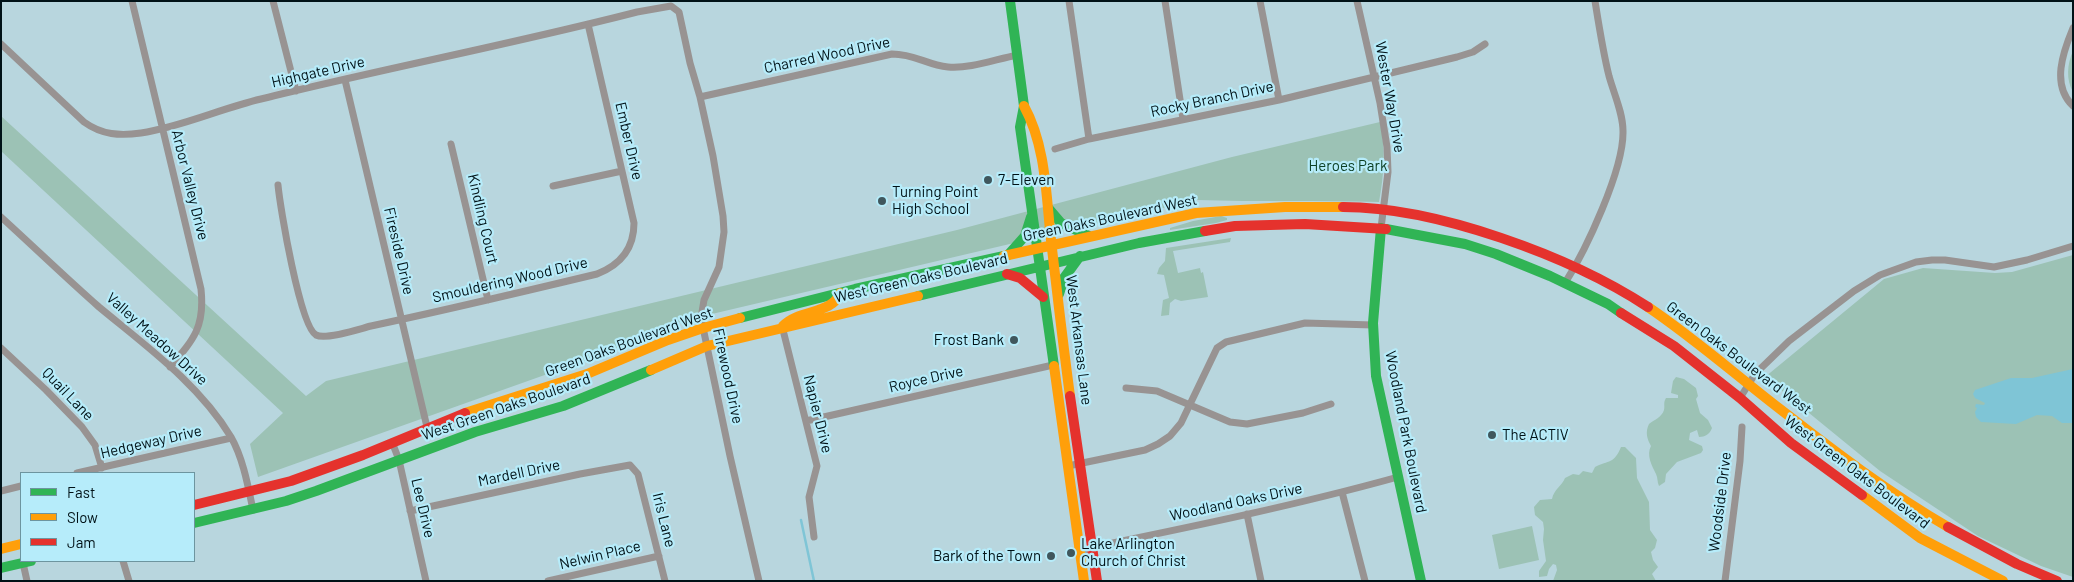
<!DOCTYPE html>
<style>
body{margin:0}
#map{position:relative;width:2074px;height:582px;overflow:hidden;background:#b8d6de;font-family:Barlow,sans-serif}
canvas{display:block}
.frame{position:absolute;inset:0;border:2px solid #001217;pointer-events:none}
.legend{position:absolute;left:20px;top:472px;width:175px;height:90px;box-sizing:border-box;background:#b6ecfa;border:1px solid #6d959f;margin:0;padding:6px 9px;list-style:none;font-size:15px;color:#001217}
.legend li{display:flex;align-items:center;gap:10px;height:25px}
.legend b{width:25px;border:1px solid #6d959f}
</style>
<div id="map">
<canvas width="2074" height="582"></canvas>
<div class="frame"></div>
<ul class="legend">
<li><b style="height:6px;background:#30b455"></b>Fast</li>
<li><b style="height:6px;background:#ff9f0a"></b>Slow</li>
<li><b style="height:6px;background:#e5322d"></b>Jam</li>
</ul>
</div>
<script>
const g = document.querySelector('canvas').getContext('2d');
g.lineJoin = 'round';
function paint(path, color) {
  g.fillStyle = color;
  g.fill(path, 'evenodd');
}
function strokePath(path, color, width, dash) {
  g.strokeStyle = color;
  g.lineWidth = width;
  g.lineCap = dash ? 'butt' : 'round';
  g.setLineDash(dash || []);
  g.stroke(path);
}
function write(font, color, halo, rows, align = 'center') {
  g.font = font + ' Barlow,sans-serif';
  g.lineWidth = 4.5;
  g.setLineDash([]);
  g.textBaseline = 'middle';
  g.strokeStyle = halo;
  g.fillStyle = color;
  for (const [text, x, y, turn = 0] of rows) {
    g.save();
    g.translate(x, y);
    g.rotate((+turn || 0) * Math.PI / 180);
    g.textAlign = isNaN(turn) ? turn : align;
    if (halo) g.strokeText(text, 0, 0);
    g.fillText(text, 0, 0);
    g.restore();
  }
}
paint(new Path2D(`
 M2073 51V92C2066 80 2067 64 2073 51Z
 M1 116 306 396 326 381 957 230 1232 157 1380 122C1386 150 1384 174 1379 202 1319 200 1258 202 1197 200L682 321 584 361 258 477 250 444 283 413 1 151Z
 M1221 216 1227 218V220L1216 223 1170 230V228L1193 221Z
 M1231 238 1230 242 1173 251 1178 273 1200 268 1201 273 1203 272 1208 297 1181 301 1175 299 1170 303 1169 315 1161 316 1163 300 1169 298 1164 275 1157 274 1159 268 1165 261 1166 248Z
 M2073 255V577L2041 566 1978 536 1880 471 1765 377 1884 279 1923 268 1995 273 2012 272Z
 M1676 377 1684 379 1696 388 1698 396 1696 399 1700 413 1708 420 1712 428C1710 434 1705 437 1699 437L1697 430 1690 433 1689 440 1702 446 1703 450 1701 453 1677 462 1666 474 1665 482 1659 486C1657 482 1658 478 1656 474 1652 466 1646 455 1651 446 1647 439 1645 432 1649 424 1654 420 1662 417 1664 410 1665 405 1663 403 1666 398H1678V395L1671 393 1673 381Z
 M1621 447H1625L1636 458 1637 478 1649 502 1650 530 1657 540 1655 548 1651 552 1653 560 1658 567 1652 574 1656 581H1553L1557 570 1556 565 1553 564 1549 569 1547 576 1539 577V571L1546 561 1543 540 1544 529 1543 522 1535 515 1534 507 1540 500 1552 499C1554 489 1562 486 1565 478L1573 474 1579 475 1583 471 1592 473 1595 467C1609 460 1614 464 1621 447Z
 M1532 526 1539 560 1499 569 1492 535Z`), '#9cc2b5');
paint(new Path2D(`
 M2073 369V423H2062L2052 416 2037 415 2016 424 1981 422 1976 417 1975 412 1977 408 1975 407 1976 404 1984 405 1985 403 1975 398 1973 394 1975 390 2011 378H2032Z`), '#7fc5d6');
strokePath(new Path2D(`
 M801 520 814 581`), '#7fc5d6', 2.5);
strokePath(new Path2D(`
 M132 1 201 289C205 327 194 339 170 367
 M273 1 296 91
 M1069 1 1089 139
 M1165 1 1183 119
 M1260 1 1279 100
 M1357 1 1380 103 1387 147 1388 172 1381 228
 M2073 28C2063 52 2051 85 2073 106
 M1 44 84 122C102 135 120 136 141 133 181 127 222 108 261 99 386 68 513 44 637 12L671 6 679 12 690 63 700 97 713 156 723 216 724 232 719 267 704 300 701 318 730 456 759 581
 M345 80 427 427
 M700 97 892 54C915 54 927 65 948 67 970 69 996 59 1018 55
 M451 144 488 300
 M1055 149 1089 139 1279 100 1457 57 1473 52 1485 44
 M278 185C280 207 300 326 316 335 326 340 359 329 371 326 446 310 522 292 597 274 620 265 634 249 634 223L588 24
 M553 186 622 171
 M1 217C34 247 66 278 99 307 146 346 199 384 231 437 243 458 248 486 253 510
 M1565 283C1586 250 1624 169 1623 131 1623 113 1614 94 1609 76 1603 52 1599 26 1595 1
 M782 326 817 466 809 497 814 537
 M1 348 46 390 82 427 95 445 102 468
 M1126 388 1157 391 1230 422 1247 424 1303 413 1331 404
 M1740 398 1755 374 1789 341 1854 291 1880 275 1916 262 1932 260H1945L1994 267 2027 260 2073 246
 M806 421 1053 365
 M392 442 399 460 426 581
 M1068 466 1145 450 1158 444 1170 436 1181 423 1217 348 1226 342 1305 323 1373 325
 M77 473 231 438
 M1 491 21 486
 M1342 492 1365 581
 M410 511 580 474 630 465 638 474 665 581
 M1247 514 1261 581
 M1080 554 1093 547C1195 526 1297 505 1398 477
 M123 561 129 581
 M23 563 27 581
 M548 581 659 556
 M1725 581 1740 461 1742 427`), '#989392', 7);
strokePath(new Path2D(`
 M1010 1 1024 106 1020 127 1054 366
 M1049 209 1061 223 1089 236
 M1381 228 1373 323 1376 376 1421 581
 M1386 229 1465 244 1496 254 1550 276 1608 304 1621 313
 M1008 255 1025 236 1031 217
 M1059 294 1064 278 1080 256
 M918 296 1139 243 1205 231
 M740 318 855 289 1004 256
 M194 523 286 501 316 491 475 432 563 406 651 370
 M1 568 31 561`), '#30b455', 10);
strokePath(new Path2D(`
 M1024 106C1046 146 1046 195 1051 240 1057 292 1063 344 1070 396
 M1004 256 1196 213 1285 207H1343
 M1648 307C1694 338 1736 375 1780 409 1834 451 1889 493 1948 527
 M783 326C799 309 832 315 840 293
 M1054 366 1084 581
 M651 370 707 346 918 296
 M465 413 587 374 668 340 703 328 740 318
 M1862 495 1920 538 2003 581
 M1 549 21 544`), '#ff9f0a', 10);
strokePath(new Path2D(`
 M1343 207C1436 207 1570 256 1648 307
 M1205 231 1235 226 1305 224 1386 229
 M1007 274 1020 278 1043 297
 M1621 313 1674 346 1740 398 1791 443 1862 495
 M1070 396 1097 581
 M194 505 291 481 363 455 465 413
 M1948 527 2017 564 2057 581`), '#e5322d', 10);
for (const [x, y, r, color] of [
 [988,180,5,"#40575d"],
 [882,201,5,"#40575d"],
 [1014,340,5,"#40575d"],
 [1492,435,5,"#40575d"],
 [1071,553,5,"#40575d"],
 [1051,556,5,"#40575d"]
]) {
  const dot = new Path2D();
  dot.arc(x, y, r, 0, 2 * Math.PI);
  g.fillStyle = color;
  g.fill(dot);
  strokePath(dot, '#b6ecfa', 2);
}
write('15px', '#001217', '#b6ecfa', [
 ["Charred Wood Drive",827,55,-12],
 ["Highgate Drive",318,72,-13],
 ["Wester Way Drive",1390,97,80],
 ["Rocky Branch Drive",1212,99,-12],
 ["Ember Drive",629,141,77],
 ["Arbor Valley Drive",190,185,76],
 ["Green Oaks Boulevard West",1110,218,-12],
 ["Kindling Court",483,219,77],
 ["Fireside Drive",399,251,77],
 ["West Green Oaks Boulevard",921,278,-13],
 ["Smouldering Wood Drive",510,280,-13],
 ["Valley Meadow Drive",157,339,42],
 ["West Arkansas Lane",1079,340,83],
 ["Green Oaks Boulevard West",629,342,-20],
 ["Green Oaks Boulevard West",1739,358,37],
 ["Firewood Drive",728,376,78],
 ["Royce Drive",926,379,-13],
 ["Quail Lane",68,394,46],
 ["West Green Oaks Boulevard",506,407,-19],
 ["Napier Drive",818,414,76],
 ["Woodland Park Boulevard",1406,432,79],
 ["Hedgeway Drive",151,442,-13],
 ["West Green Oaks Boulevard",1857,472,37],
 ["Mardell Drive",519,473,-12],
 ["Woodland Oaks Drive",1236,502,-12],
 ["Woodside Drive",1720,502,-83],
 ["Lee Drive",423,508,77],
 ["Iris Lane",664,520,76],
 ["Nelwin Place",600,555,-13]
]);
write('15px', '#0d4025', '#b6ecfa', [
 ["Heroes Park",1348,166]
]);
write('15px', '#001217', '#b6ecfa', [
 ["7-Eleven",998,180],
 ["Turning Point",892,192],
 ["High School",892,209],
 ["Frost Bank",1004,340,"right"],
 ["The ACTIV",1502,435],
 ["Lake Arlington",1081,544],
 ["Church of Christ",1081,561],
 ["Bark of the Town",1041,556,"right"]
], 'left');
</script>
